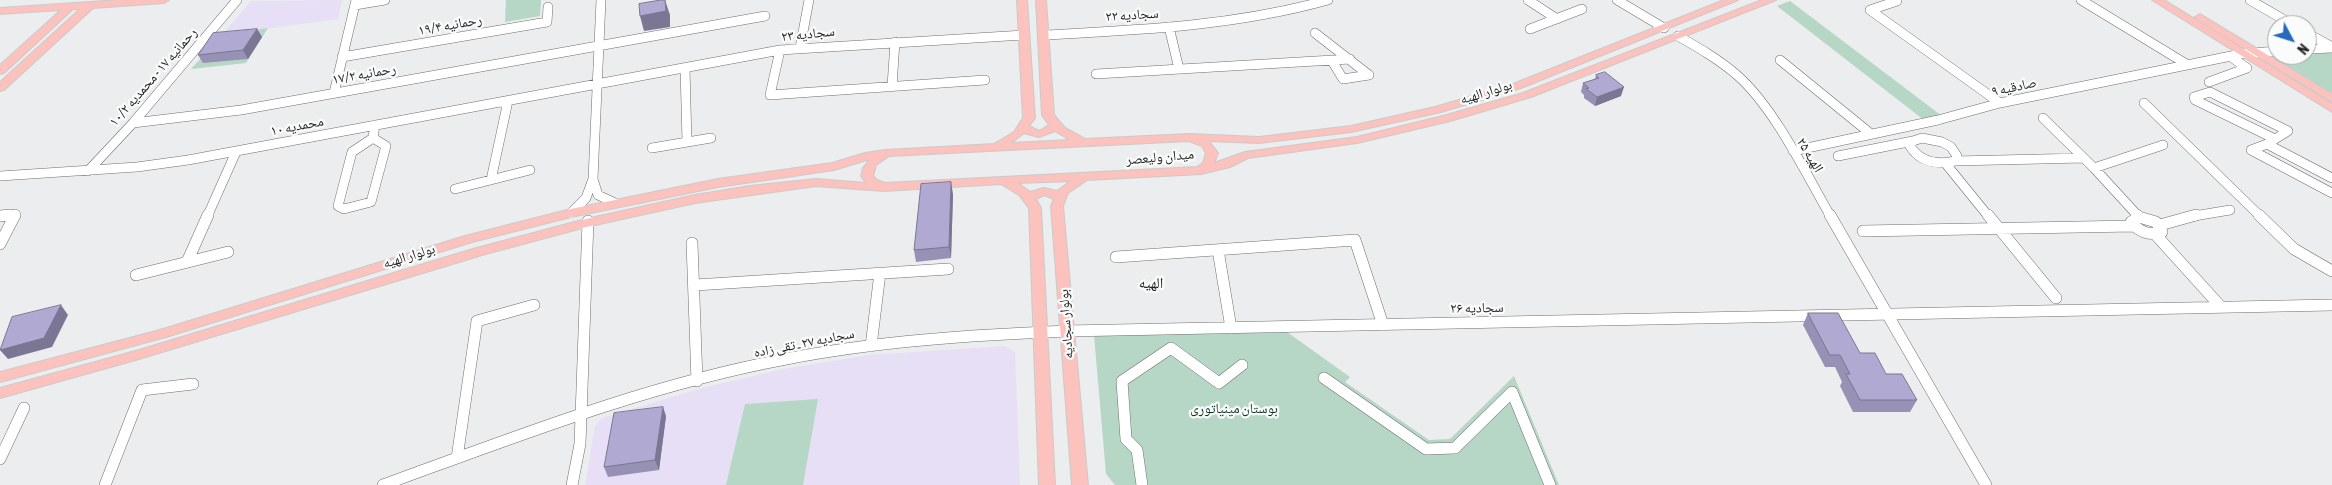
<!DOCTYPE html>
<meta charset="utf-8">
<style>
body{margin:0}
#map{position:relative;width:2332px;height:485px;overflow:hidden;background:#ecedee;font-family:"Asap Condensed",sans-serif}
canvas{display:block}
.north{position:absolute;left:2267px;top:15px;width:50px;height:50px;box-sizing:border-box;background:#fafbfb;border:1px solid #a5a5a5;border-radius:50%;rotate:130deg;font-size:14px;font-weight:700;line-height:20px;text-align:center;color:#252525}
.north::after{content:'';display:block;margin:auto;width:18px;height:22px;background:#266abb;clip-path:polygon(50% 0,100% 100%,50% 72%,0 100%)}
</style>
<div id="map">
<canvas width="2332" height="485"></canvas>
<div class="north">N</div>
</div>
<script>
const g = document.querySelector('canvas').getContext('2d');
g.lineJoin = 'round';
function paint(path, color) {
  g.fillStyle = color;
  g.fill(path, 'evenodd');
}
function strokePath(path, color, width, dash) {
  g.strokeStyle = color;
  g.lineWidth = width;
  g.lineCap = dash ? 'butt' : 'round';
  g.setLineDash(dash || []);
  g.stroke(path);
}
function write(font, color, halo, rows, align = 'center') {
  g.font = font + ' "Asap Condensed","Noto Naskh Arabic",sans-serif';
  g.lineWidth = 4.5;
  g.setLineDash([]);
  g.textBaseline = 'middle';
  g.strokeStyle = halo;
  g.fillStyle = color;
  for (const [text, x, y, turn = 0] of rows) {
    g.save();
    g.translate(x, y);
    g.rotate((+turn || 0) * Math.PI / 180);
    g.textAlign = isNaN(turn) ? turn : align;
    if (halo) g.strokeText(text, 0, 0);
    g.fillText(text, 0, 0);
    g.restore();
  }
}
paint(new Path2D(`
 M342 0 338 19 222 35 251 1Z
 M1005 346 1015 352 1020 485H585L595 426 602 418 702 388 783 369 869 355Z`), '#e7dff5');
paint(new Path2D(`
 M506 0H541L540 16 505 22Z
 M1790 1 1942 116 1924 120 1777 6Z
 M268 28 246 63 191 69 222 35Z
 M2332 52V95L2281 64 2282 58Z
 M1287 332 1350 377 1345 382 1429 440 1450 439 1514 376 1559 485H1115L1106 474 1094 335Z
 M818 399 803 485H726L745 404Z`), '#b6d7c5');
const minorFar1 = new Path2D(`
 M1528 0 1557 19
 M1617 0 1664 28
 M2081 0 2188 65
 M2250 0 2293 25
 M1897 1 1870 10 2000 103
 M355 5 385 0
 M1169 27 1179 69
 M1530 29 1582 9
 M1315 33 1369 75
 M2307 33 2332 47
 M1044 35C1140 30 1235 26 1328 0
 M1678 36C1699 48 1720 60 1738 76 1775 109 1806 174 1831 217
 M800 48 809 0
 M2307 49 2332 48
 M780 50 770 95 985 80
 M342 57 547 22 548 7
 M1780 60 1871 134
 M1332 61 1343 79 1369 75
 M685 68 687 142
 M1096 74 1350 59
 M2209 82 2247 68 2231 57
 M892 86 895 42
 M334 93 356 0
 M2144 103 2261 217
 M2043 118 2094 168 2139 217
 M133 123 241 110 765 16
 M373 138 386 146 371 202 344 209 338 206 352 152Z
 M373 138 375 125
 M1922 138 1942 142 1951 147 1957 156 1955 161C1937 165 1920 162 1910 146L1913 141Z
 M2267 144 2288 131 2210 92 2194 97 2195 100 2275 139
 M652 148 711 138
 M1793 151 1938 120 2000 103 2241 54 2277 51
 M1838 156 1913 141
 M1955 161 2084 158
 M1946 164 1989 217
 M2094 168 2163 145
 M88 171 133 123 237 0
 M0 176 137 167 188 160 780 50 1024 35
 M2332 178 2267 144 2251 150 2332 193
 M593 179 598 195 615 203
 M491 180 508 101
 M455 189 530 170
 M571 213 586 198 593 179 601 0
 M0 216 15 215 14 217
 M207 217 236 152
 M2188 217 2230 210`);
const minor = new Path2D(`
 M1830 215 1986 485
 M1988 215 2056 298
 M2137 215 2139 217
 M2259 215 2294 249 2332 271
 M0 216 10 215
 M2139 217 2156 222 2162 232C2150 236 2139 232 2131 222Z
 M2160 225 2196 215
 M1863 231 2133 226
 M2155 234 2221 307
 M692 243 697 381
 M0 244 15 215
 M1218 250 1231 328
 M1116 257 1355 240 1383 325
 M187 262 208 215
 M136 275 228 252
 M695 285 948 269
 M871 346 880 273
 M1324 378 1426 449 1455 448 1512 392 1550 485
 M457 458 477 321 534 305
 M0 459 24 408
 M105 485 142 390 193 384
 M383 485C515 437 647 385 786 359 878 341 973 335 1067 331L2332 305
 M572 485 580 444 588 221
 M1142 485 1137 450 1126 439 1122 381 1171 348 1219 383 1242 365`);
const major = new Path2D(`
 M120 0H169L164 3 93 8 4 90 0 91V82L80 9H73L4 73 0 74V65L61 10 0 14V8Z
 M1017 0H1027L1035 118 1029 126 1039 131 1049 125 1042 115 1036 0H1046L1054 115 1065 128 1085 139 1189 134 1259 137 1351 126 1435 107 1513 84 1724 0H1738L1521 88 1441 112 1351 132 1259 143 1209 141 1218 153 1214 163 1245 152 1357 137 1443 116 1523 93 1762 0H1776L1531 97 1450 121 1357 143 1248 158 1230 167 1201 174 1087 180 1068 193 1063 206 1088 485H1072L1051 206 1054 199 1044 195 1036 199 1041 208 1055 485H1039L1029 208 1019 195 1001 184 884 191 816 186 695 203 586 227 482 255 139 359 0 398V388L139 350 473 249 586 219 695 195 750 186 816 179 866 183 861 176 863 168 870 159 834 170 718 187 571 217 472 242 166 337 0 382V372L160 330 465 236 571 209 718 179 832 163 865 153 886 150 994 144 1014 132 1023 118ZM1055 131 1070 140 1011 143 1024 133 1039 137ZM1189 141 1202 146 1206 153 1203 163 1197 167 885 183 877 180 873 176 876 165 889 156ZM1071 181 1057 191 1044 188 1030 192 1018 183Z
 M2152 0H2164L2332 104V112Z
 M2200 14 2332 94V102L2196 19 2195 17Z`);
strokePath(minorFar1, '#6e6f6f', 10);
strokePath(minor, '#6e6f6f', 12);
strokePath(major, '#cbcbcb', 2);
strokePath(minorFar1, '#fff', 9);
strokePath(minor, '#fff', 11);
paint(major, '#fbc2be');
paint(new Path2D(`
 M257 29 262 37 248 59 203 63 198 55Z
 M1596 75 1621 96 1595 106 1584 98V95L1581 92 1583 83 1595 79Z
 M953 194 951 258 916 262 914 250Z
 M1808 313 1886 374 1917 400 1910 412H1853L1840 386 1842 382 1835 367H1825L1803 325Z
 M666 416 659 470 608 477 604 467Z`), '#9791b5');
paint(new Path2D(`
 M665 0 670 15V27L644 31 640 16Z
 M257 29 262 37 248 59 243 50Z
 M1624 87 1621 96 1595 106 1597 97Z
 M951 182 953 194 951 258 949 247Z
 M61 305 68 315 52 347 8 359 0 350Z
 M663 407 666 416 659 470 655 460Z`), '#7b7693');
const building = new Path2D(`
 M661 0H665L666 11 640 16 639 4Z
 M257 29 243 50 198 55 213 33Z
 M1605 72 1624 87 1597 97 1586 89 1589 88 1583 83 1599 78 1596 75Z
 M951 182 949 247 914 250 921 184Z
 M61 305 44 338 0 350 12 317Z
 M1808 313H1838L1860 353H1875L1886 374H1902L1917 400H1860L1846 374H1850L1840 355H1830Z
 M663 407 655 460 604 467 614 413Z`);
paint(building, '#b0a9d2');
strokePath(building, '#7b7693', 1);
write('14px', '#252525', '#fafbfb', [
 ["سجادیه ۲۲",1132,15,-4],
 ["رحمانیه ۱۹/۴",450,25,-10],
 ["سجادیه ۲۳",808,34,-6],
 ["رحمانیه ۱۷/۲",364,74,-10],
 ["رحمانیه ۱۷ - محمدیه ۱۰/۲",153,77,-49],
 ["صادقیه ۹",2014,87,-12],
 ["بولوار الهیه",1486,92,-17],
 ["محمدیه ۱۰",297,126,-11],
 ["الهیه ۲۵",1810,155,59],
 ["میدان ولیعصر",1160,157,-5],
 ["بولوار الهیه",409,256,-17],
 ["سجادیه ۲۶",1477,308,-1],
 ["بولوار سجادیه",1066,324,-94],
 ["سجادیه ۲۷ ـ تقی زاده",804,343,-11]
]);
write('14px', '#0b3322', '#fafbfb', [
 ["بوستان مینیاتوری",1234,409]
]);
write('15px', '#252525', '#fafbfb', [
 ["الهیه",1151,283]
]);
</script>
